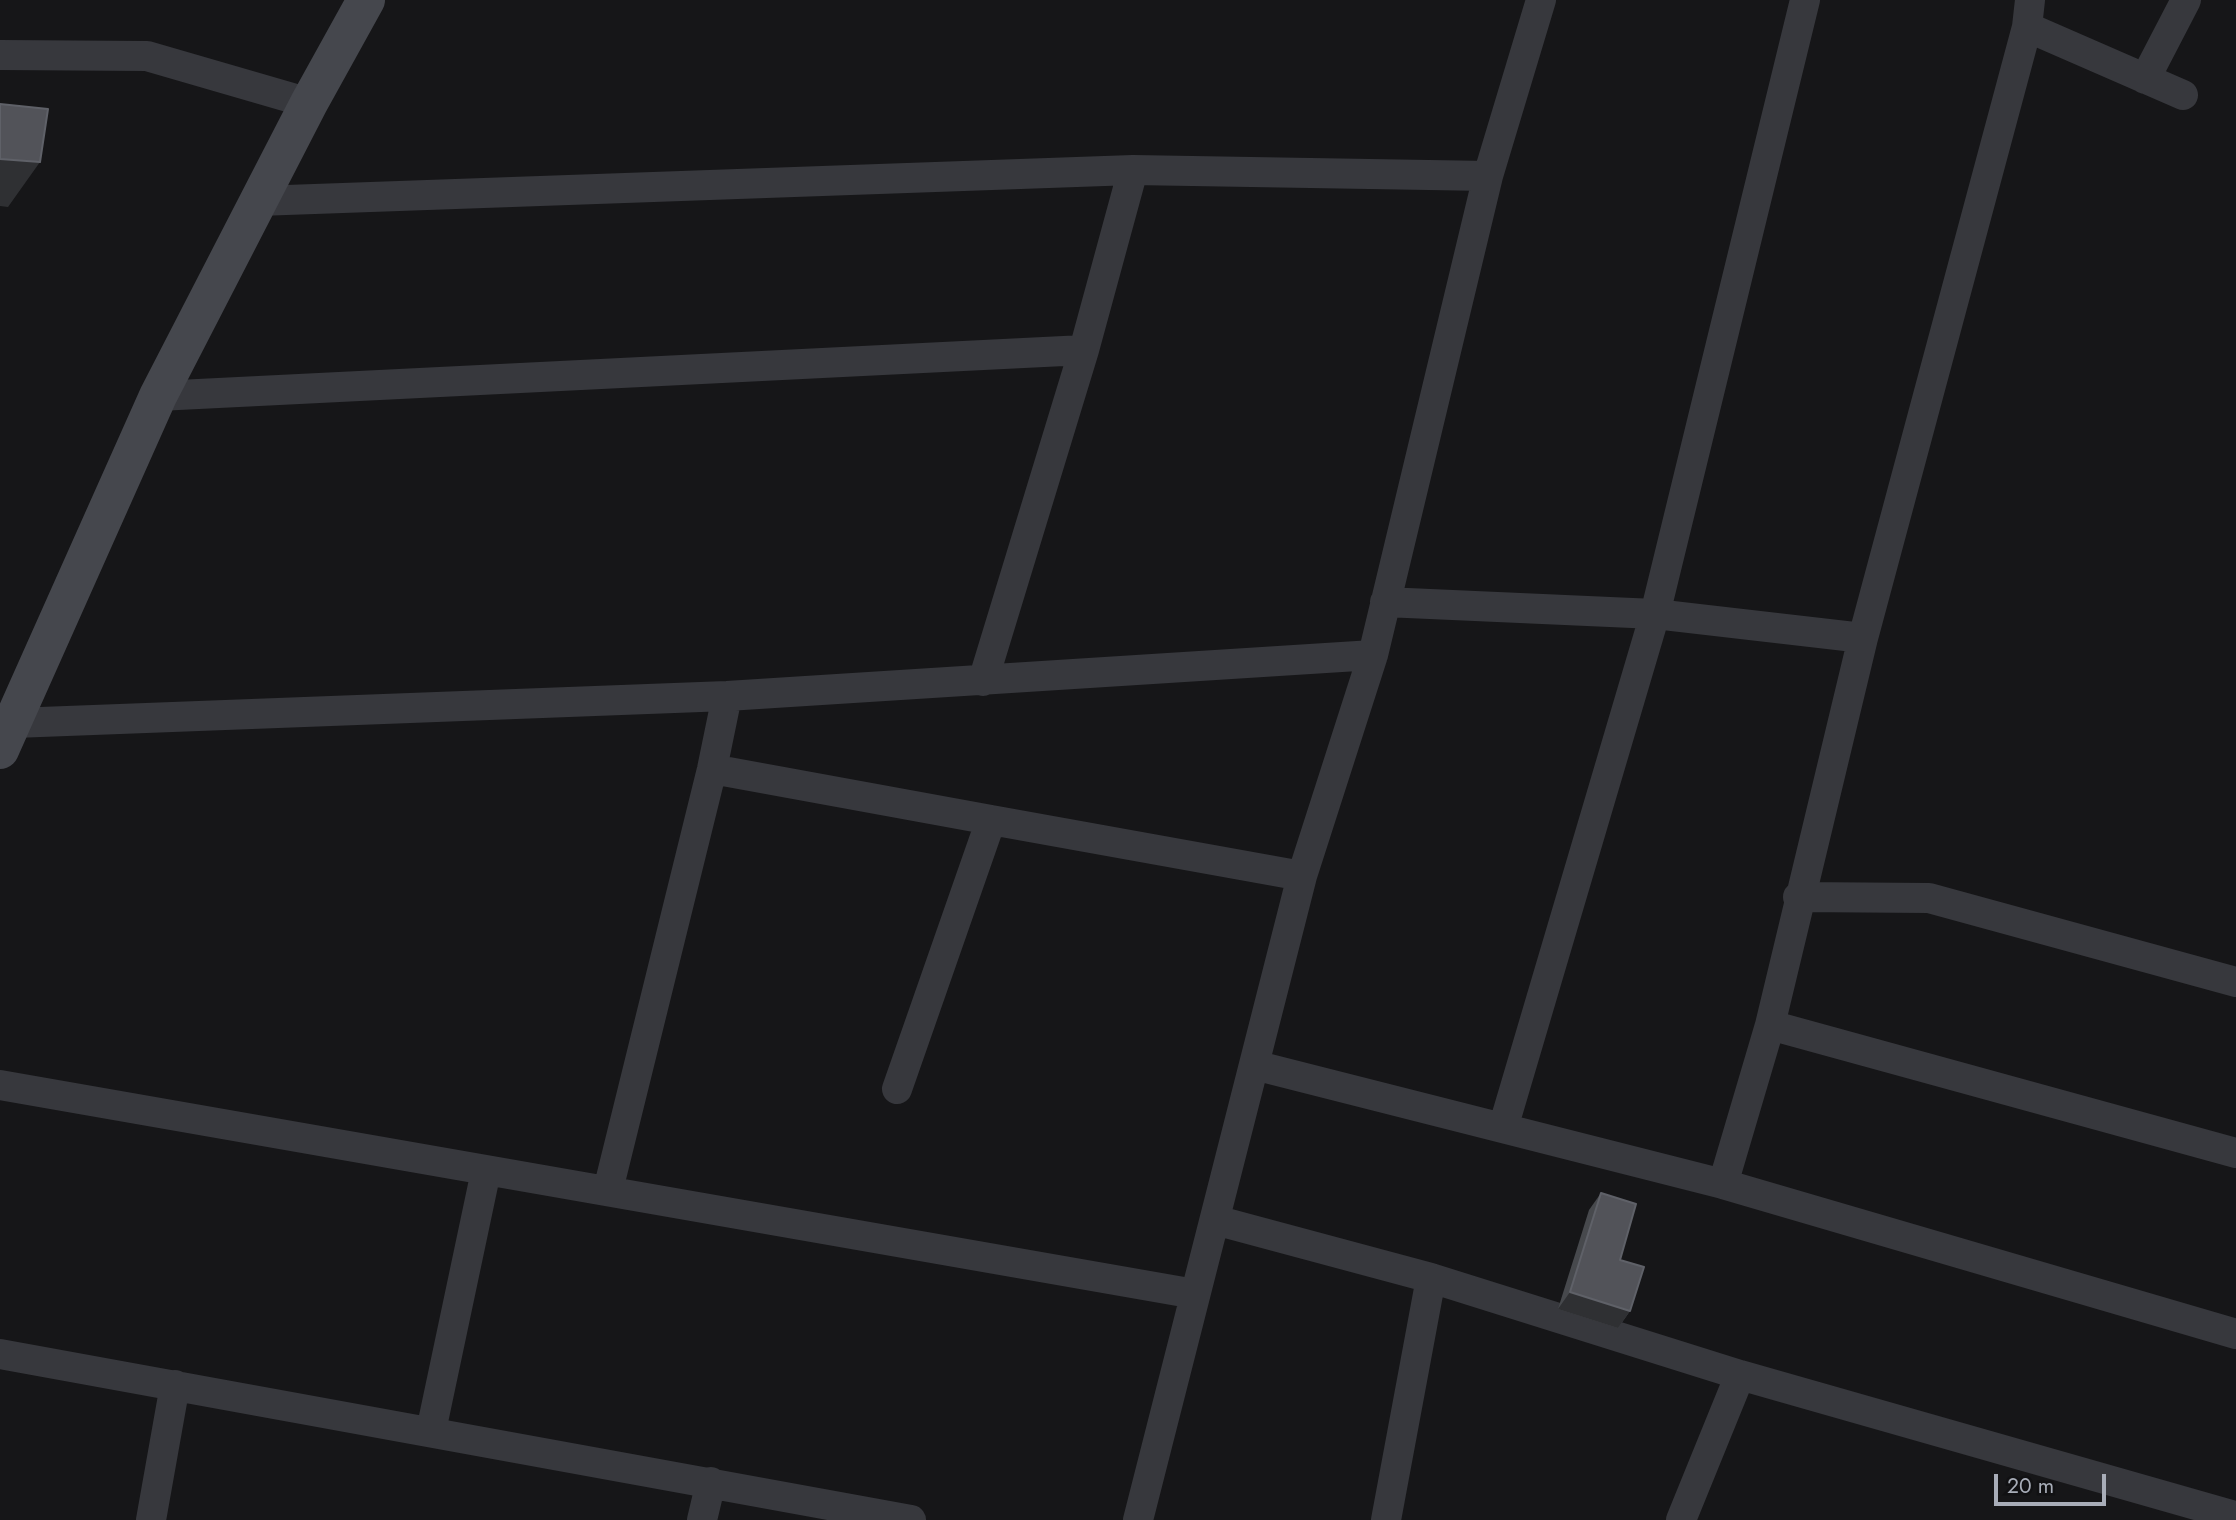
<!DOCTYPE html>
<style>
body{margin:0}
#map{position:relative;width:2236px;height:1520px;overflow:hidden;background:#161618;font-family:Jost,sans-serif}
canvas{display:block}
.scale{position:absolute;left:1994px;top:1474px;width:112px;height:32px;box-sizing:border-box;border:4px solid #a8adb8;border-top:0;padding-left:9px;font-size:21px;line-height:24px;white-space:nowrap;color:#a8adb8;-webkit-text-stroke:5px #111113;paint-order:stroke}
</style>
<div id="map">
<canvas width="2236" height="1520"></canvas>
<div class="scale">20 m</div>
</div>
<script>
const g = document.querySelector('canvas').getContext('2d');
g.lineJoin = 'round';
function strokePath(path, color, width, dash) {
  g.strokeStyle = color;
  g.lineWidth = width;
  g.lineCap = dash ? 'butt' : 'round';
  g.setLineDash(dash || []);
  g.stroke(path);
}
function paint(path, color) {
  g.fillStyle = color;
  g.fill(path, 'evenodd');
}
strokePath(new Path2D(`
 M2027 27 2183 95
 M0 55 147 56 309 103
 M2145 79 2186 0
 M258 201 1133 170 1488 176
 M158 396 1084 350
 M1385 602 1655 614 1863 638
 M983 681 1084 350 1133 170
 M14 723 727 696 1373 655
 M712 769 991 820
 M1798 897 1929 898 2236 982
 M1770 1025 2236 1153
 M1254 1065 1723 1184 2236 1334
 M0 1085 1195 1294
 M897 1089 991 820 1302 876
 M1503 1128 1655 614 1805 0
 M1723 1184 1770 1025 1863 638 2027 27 2030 0
 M608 1190 712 769 727 696
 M1215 1220 1431 1278 1740 1375 2231 1515
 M0 1354 911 1520
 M431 1431 486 1171
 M151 1520 175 1385
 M702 1520 711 1482
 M1138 1520 1302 876 1373 655 1488 176 1541 0
 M1386 1520 1431 1278
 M1681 1520 1740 1375`), '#37383d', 30);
strokePath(new Path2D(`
 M0 750 158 396 309 103 366 0`), '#45474d', 38);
paint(new Path2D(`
 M1601 1193 1630 1311 1618 1328 1558 1309 1589 1210Z`), '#47494d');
paint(new Path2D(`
 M0 159 40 162 8 207 0 206Z
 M1570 1292 1630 1311 1618 1328 1558 1309Z`), '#2f3033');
const building = new Path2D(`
 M0 104 48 109 40 162 0 159Z
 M1601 1193 1636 1204 1620 1260 1644 1267 1630 1311 1570 1292Z`);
paint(building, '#525359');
strokePath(building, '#5f6168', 2);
</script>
